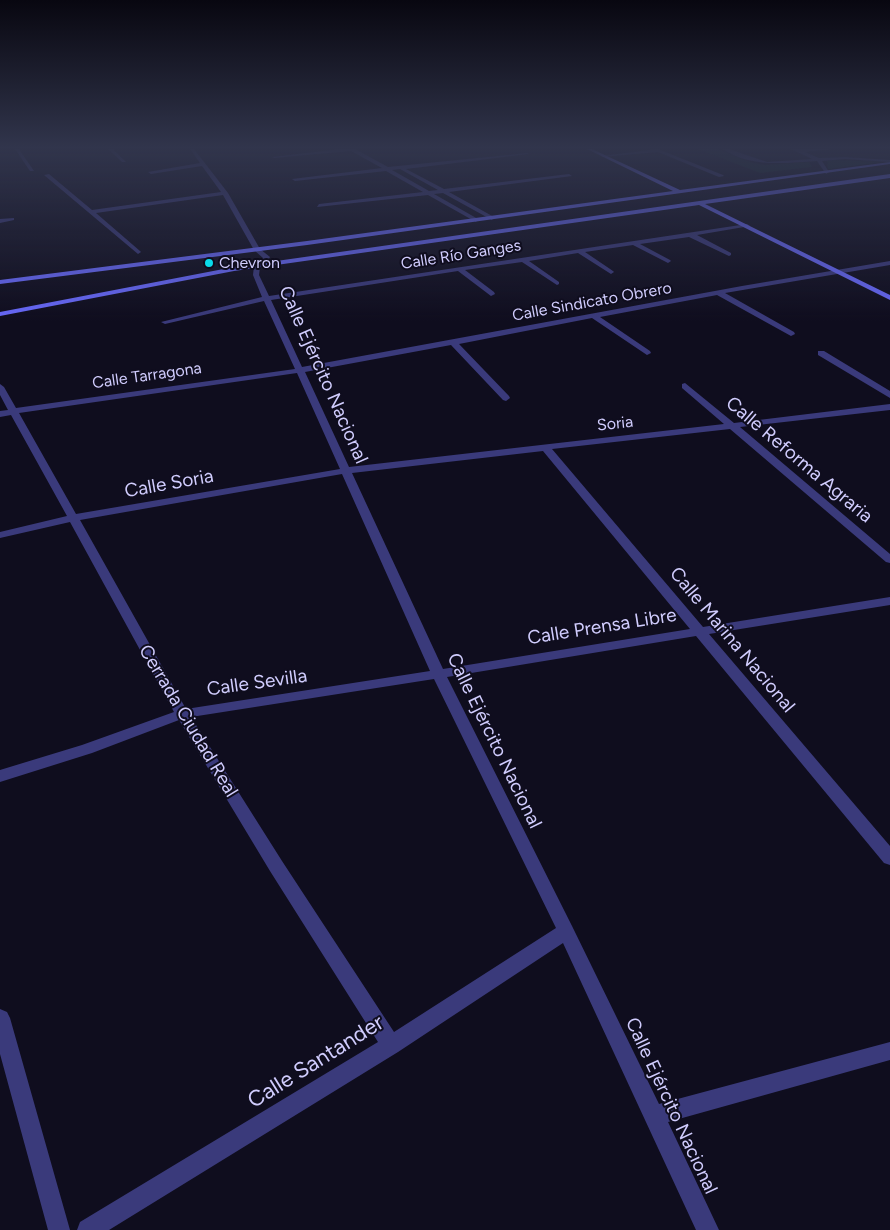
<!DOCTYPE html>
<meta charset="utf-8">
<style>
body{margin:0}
canvas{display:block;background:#0f0d1e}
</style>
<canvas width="890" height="1230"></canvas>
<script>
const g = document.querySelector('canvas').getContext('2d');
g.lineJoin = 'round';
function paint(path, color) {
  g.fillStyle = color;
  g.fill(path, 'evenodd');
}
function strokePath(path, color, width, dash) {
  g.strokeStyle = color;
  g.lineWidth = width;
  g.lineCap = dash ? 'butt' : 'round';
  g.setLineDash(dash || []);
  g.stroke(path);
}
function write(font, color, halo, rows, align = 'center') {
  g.font = font + ' Figtree,sans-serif';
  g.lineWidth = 4;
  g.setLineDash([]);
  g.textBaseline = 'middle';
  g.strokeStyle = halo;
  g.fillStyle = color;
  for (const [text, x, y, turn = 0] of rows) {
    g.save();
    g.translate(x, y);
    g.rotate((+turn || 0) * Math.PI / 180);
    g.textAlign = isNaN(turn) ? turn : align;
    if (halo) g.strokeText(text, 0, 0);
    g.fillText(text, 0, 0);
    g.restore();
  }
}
paint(new Path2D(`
 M698 149H717L753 163 765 165 809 162 812 167 760 173Z
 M834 160 881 162 828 169 827 161Z`), '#102726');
paint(new Path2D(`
 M723 149H729L767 162 812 159 791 149H830L805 152 819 158 845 157 890 160V162L845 159 822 161 829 172 826 174 817 161C785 163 750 168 723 149Z`), '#3a3a7b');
paint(new Path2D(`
 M15 149H19L34 171H30Z
 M108 149H113L126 162H122Z
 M190 149H194L228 193 260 249 270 257 267 262 260 267 259 275 269 296 747 224 750 226 697 235 731 253V255L729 256 689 237 640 244 670 260 671 261 668 263 633 245 585 252 613 271 614 272 611 274 578 253 529 261 559 282V284L557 285 522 262 465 270 494 292 495 294 491 296 458 271 271 300 302 367 742 286 890 261V265L725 293 794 332 795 334 791 336 717 295 600 317 650 351 651 353 647 355 592 318 459 344 509 396 510 398 506 401 503 400 451 345 305 372 349 467 724 424 682 388V384L685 383 734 423 890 404V410L740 427 890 554V563L886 562 730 429 552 449 703 627 890 597V605L709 634 890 846V865L884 863 696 636 447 677 572 926 659 1104 890 1042V1060L668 1122 719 1230H696L563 943 398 1052 109 1230H77L80 1222 378 1042 270 871 179 720 92 753 0 782V770L82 745 174 712 70 522 0 538V532L67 516 11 415 0 417V411L8 410 0 395V384L4 387 16 408 295 369 264 301 165 324 161 322 262 297 253 275 254 266 263 258 254 250 223 195 96 213 140 251 141 252 138 254 44 175 49 174 92 210 221 192 202 166 151 174 148 172 200 163ZM297 373 340 469 76 514 19 413ZM543 451 690 629 443 669 352 473ZM342 474 430 671 186 709 80 520ZM434 679 556 928 394 1032 282 861 191 717Z
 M340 149H355L388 167 527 153 529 154 406 169 444 189 569 174 572 176 449 192 494 217 492 220 443 193 434 194 478 219 476 222 428 195 317 207 319 204 423 192 386 171 295 181 292 179 382 168 351 151 274 158 272 157ZM400 169 438 190 429 191 392 170Z
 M658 149 723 175 724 176 719 177 658 152 603 157 601 156Z
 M14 218V220L0 223V219Z
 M818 351H824L890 391V398L818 355Z
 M0 1009 7 1012 10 1018 70 1230H48L0 1054Z`), '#3a3a7b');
paint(new Path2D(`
 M587 149H592L680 190 890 162V164L307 245 0 284V280L307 241 673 191Z
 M890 174V178L705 204 890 295V300L699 205 234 271 0 316V312L234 267Z`), '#6768f9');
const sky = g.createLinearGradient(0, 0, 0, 321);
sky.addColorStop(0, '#080710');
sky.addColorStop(0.46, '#31354c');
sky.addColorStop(1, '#31354c00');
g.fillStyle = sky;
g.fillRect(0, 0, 890, 321);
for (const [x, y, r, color] of [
 [209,263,5,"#0adbeb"]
]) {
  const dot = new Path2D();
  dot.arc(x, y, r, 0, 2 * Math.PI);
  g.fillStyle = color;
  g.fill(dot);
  strokePath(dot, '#0f0d1e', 2);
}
write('16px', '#d0ccfd', '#0f0d1e', [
 ["Calle Río Ganges",461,255,-9],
 ["Calle Sindicato Obrero",592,302,-10],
 ["Calle Tarragona",147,376,-8],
 ["Soria",615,424,-6]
]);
write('16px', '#d0ccfd', '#0f0d1e', [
 ["Chevron",219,263]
], 'left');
write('19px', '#d0ccfd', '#0f0d1e', [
 ["Calle Ejército Nacional",323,375,66],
 ["Calle Reforma Agraria",799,460,40],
 ["Calle Soria",169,484,-10],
 ["Calle Prensa Libre",602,627,-9],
 ["Calle Marina Nacional",732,640,50],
 ["Calle Sevilla",257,683,-8],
 ["Cerrada Ciudad Real",188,721,59],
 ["Calle Ejército Nacional",494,741,64],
 ["Calle Ejército Nacional",671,1106,65]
]);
write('22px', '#d0ccfd', '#0f0d1e', [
 ["Calle Santander",316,1062,-32]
]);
</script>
